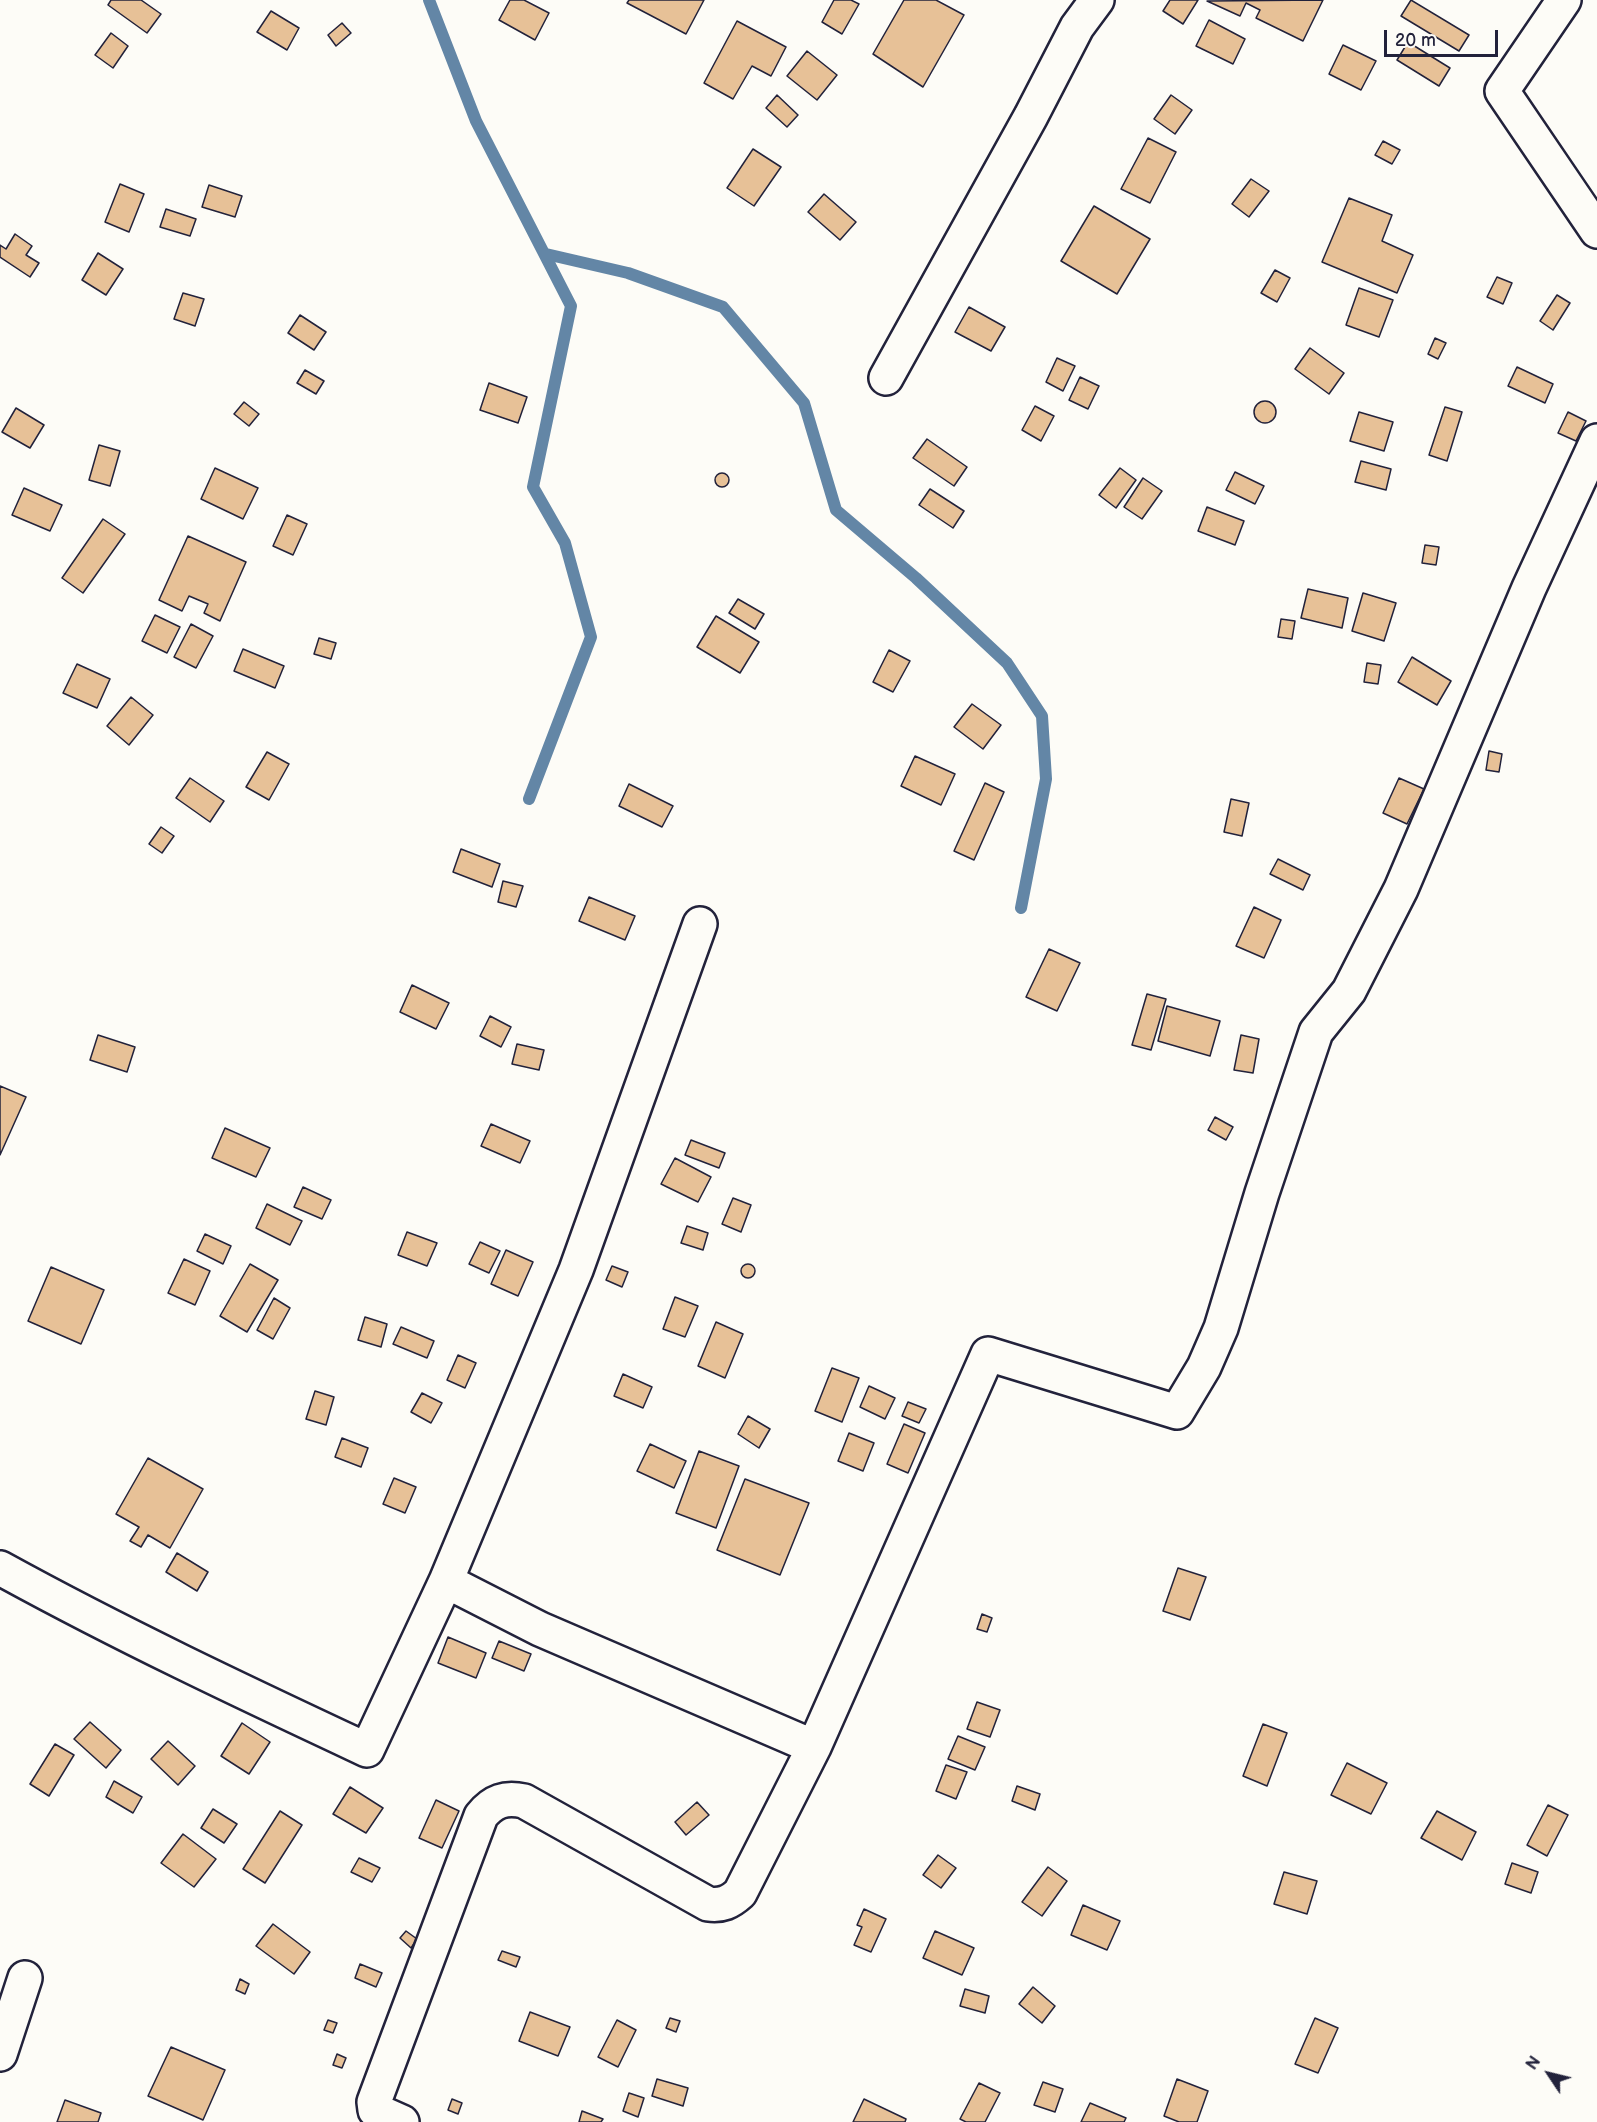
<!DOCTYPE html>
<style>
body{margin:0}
#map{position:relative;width:1597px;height:2122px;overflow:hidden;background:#fdfcf7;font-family:"Balsamiq Sans",sans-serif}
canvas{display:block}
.north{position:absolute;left:1519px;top:2044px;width:60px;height:60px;-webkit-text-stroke:4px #fdfcf7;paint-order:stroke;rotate:305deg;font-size:16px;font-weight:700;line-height:24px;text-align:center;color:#22223b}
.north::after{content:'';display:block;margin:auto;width:21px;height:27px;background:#22223b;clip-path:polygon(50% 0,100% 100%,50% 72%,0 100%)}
.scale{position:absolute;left:1384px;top:30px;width:114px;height:27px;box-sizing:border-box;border:3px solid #22223b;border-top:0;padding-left:8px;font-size:18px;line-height:21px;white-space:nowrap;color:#22223b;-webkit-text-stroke:4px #fdfcf7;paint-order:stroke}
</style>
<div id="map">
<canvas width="1597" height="2122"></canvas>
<div class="north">N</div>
<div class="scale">20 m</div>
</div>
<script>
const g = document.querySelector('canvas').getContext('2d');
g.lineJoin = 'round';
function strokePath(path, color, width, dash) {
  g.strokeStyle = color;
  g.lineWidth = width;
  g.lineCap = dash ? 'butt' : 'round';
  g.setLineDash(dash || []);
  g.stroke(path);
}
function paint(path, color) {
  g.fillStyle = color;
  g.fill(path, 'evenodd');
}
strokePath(new Path2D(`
 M429 0 476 121 571 306 533 487 565 543 591 637 529 799
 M546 254 628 273 723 307 804 403 836 510 916 578 1007 663 1042 716 1046 779 1021 908`), '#6386a6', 12);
const building = new Path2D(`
 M111 0H141L161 14 147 33 108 5Z
 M510 0H524L549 13 535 40 499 20Z
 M629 0H704L686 34 627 3Z
 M834 0H851L859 4 842 34 822 22Z
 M904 0H936L964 15 923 87 873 54Z
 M1170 0H1198L1183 24 1163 11Z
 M1323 0 1303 41 1256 18 1260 10 1246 3 1240 16 1207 1Z
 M1411 0 1469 35 1459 51 1401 16Z
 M271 11 299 28 287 50 257 32Z
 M1209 20 1245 39 1233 64 1196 46Z
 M737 21 786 47 771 76 752 66 733 99 704 83Z
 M342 23 351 33 336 46 328 35Z
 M111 33 128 46 113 68 95 55Z
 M1408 42 1450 68 1439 86 1397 60Z
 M1343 45 1376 61 1361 90 1329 74Z
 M807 51 837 75 817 100 787 76Z
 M777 95 798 115 787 127 766 108Z
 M1171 95 1192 110 1175 134 1154 119Z
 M1148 138 1176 152 1150 203 1121 189Z
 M1383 141 1400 150 1392 164 1375 155Z
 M753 149 781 167 754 206 727 188Z
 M1251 179 1269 191 1249 217 1232 204Z
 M120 184 144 194 129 232 105 222Z
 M209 185 242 196 235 217 202 207Z
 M824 194 856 222 840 240 808 212Z
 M1349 198 1392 215 1382 241 1413 255 1397 293 1322 262Z
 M1094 206 1150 239 1117 294 1061 261Z
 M166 209 196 219 190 236 160 227Z
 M15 234 32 246 26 255 39 263 30 277 0 257V245L6 249Z
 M98 253 123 269 106 295 82 280Z
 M1275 270 1290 278 1277 302 1261 293Z
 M1497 277 1512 283 1503 304 1487 297Z
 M1359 288 1393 300 1379 337 1346 325Z
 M183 293 204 299 195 326 174 319Z
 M1557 295 1570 303 1553 330 1540 321Z
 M969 307 1005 327 991 351 955 332Z
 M300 315 326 332 314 350 288 333Z
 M1435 338 1446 343 1438 359 1428 354Z
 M1310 348 1344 373 1329 394 1295 369Z
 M1057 358 1075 366 1063 391 1046 382Z
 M1517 367 1553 384 1545 403 1508 386Z
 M305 370 324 381 316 394 297 383Z
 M1080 377 1099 386 1088 409 1069 400Z
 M489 383 527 397 518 423 480 410Z
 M1254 412a11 11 0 1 1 22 0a11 11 0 1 1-22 0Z
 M244 402 259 414 249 426 234 414Z
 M1035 406 1054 416 1041 441 1022 430Z
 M1445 407 1462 412 1447 461 1429 455Z
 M16 408 44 425 30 448 2 432Z
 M1359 412 1393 422 1384 451 1350 441Z
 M1568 412 1586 421 1576 441 1558 433Z
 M927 439 967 467 954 486 913 458Z
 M99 445 120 451 110 486 89 480Z
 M1361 461 1391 469 1386 490 1355 482Z
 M215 468 258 488 243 519 201 499Z
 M1120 468 1136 480 1116 508 1099 495Z
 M1235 472 1264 486 1255 504 1226 490Z
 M715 480a7 7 0 1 1 14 0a7 7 0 1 1-14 0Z
 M1143 478 1162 491 1142 519 1124 507Z
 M24 488 62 505 50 531 12 515Z
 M930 489 964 511 953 528 919 505Z
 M1207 507 1244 521 1235 545 1198 531Z
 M287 515 307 524 293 555 273 546Z
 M103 519 125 534 83 593 62 578Z
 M188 536 246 562 220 621 204 613 208 604 189 596 182 611 159 600Z
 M1425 545 1439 547 1436 565 1422 563Z
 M1308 589 1348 598 1342 628 1301 618Z
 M1363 593 1396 603 1384 641 1352 631Z
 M738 599 764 614 755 629 729 613Z
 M155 615 180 627 167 653 142 641Z
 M716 616 759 642 740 673 697 647Z
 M1281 619 1295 621 1292 639 1278 637Z
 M191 624 213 636 196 668 174 657Z
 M319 638 336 643 331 659 314 654Z
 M243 649 284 666 275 688 234 671Z
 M889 650 910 661 893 692 873 682Z
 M1412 657 1451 681 1437 705 1398 682Z
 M1367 663 1381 665 1378 684 1364 682Z
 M77 664 110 679 97 708 63 693Z
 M131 697 153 715 129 745 107 726Z
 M972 704 1001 725 983 749 954 727Z
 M1489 751 1502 754 1499 772 1486 770Z
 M267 752 289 764 269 800 246 787Z
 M915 756 955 774 941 805 901 786Z
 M190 778 224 801 210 822 176 798Z
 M1399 778 1424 789 1407 824 1383 813Z
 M985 783 1004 792 974 860 954 851Z
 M629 784 673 806 662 827 619 806Z
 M1231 799 1249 803 1242 836 1224 832Z
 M161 827 174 836 162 853 149 844Z
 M461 849 500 864 492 887 453 872Z
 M1278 859 1310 875 1303 890 1270 874Z
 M503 881 523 886 516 907 498 902Z
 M589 897 635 916 625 940 579 921Z
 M1254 907 1281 920 1264 958 1236 946Z
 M1049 949 1080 963 1057 1011 1026 997Z
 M412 985 449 1003 436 1029 400 1012Z
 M1147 994 1166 999 1151 1050 1132 1045Z
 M1167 1006 1220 1021 1210 1056 1158 1041Z
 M490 1016 511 1027 501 1047 480 1036Z
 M98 1035 135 1047 127 1072 90 1060Z
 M1241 1035 1259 1039 1253 1073 1234 1070Z
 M517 1044 544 1050 539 1070 512 1064Z
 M0 1086 26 1097 0 1155Z
 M1215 1117 1233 1127 1226 1140 1208 1130Z
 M491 1124 530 1141 520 1163 481 1146Z
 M225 1128 270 1148 256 1177 212 1158Z
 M691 1140 725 1153 719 1168 685 1155Z
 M675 1158 711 1177 698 1202 661 1184Z
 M303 1187 331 1200 322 1219 294 1207Z
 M733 1198 751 1205 741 1232 722 1224Z
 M267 1204 302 1221 290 1245 256 1228Z
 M687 1226 708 1233 703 1250 681 1243Z
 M407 1232 437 1243 427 1266 398 1255Z
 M205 1234 231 1246 223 1264 197 1251Z
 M480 1242 500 1251 489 1273 469 1264Z
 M506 1250 533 1262 518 1296 491 1284Z
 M184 1259 210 1271 195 1305 168 1293Z
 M250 1264 278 1280 247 1332 220 1316Z
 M741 1271a7 7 0 1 1 14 0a7 7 0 1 1-14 0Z
 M612 1266 628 1272 622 1287 606 1280Z
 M51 1267 104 1290 81 1344 28 1321Z
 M675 1297 698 1306 685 1337 663 1329Z
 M274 1298 290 1308 273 1339 257 1330Z
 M365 1317 387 1324 381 1347 358 1340Z
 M716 1322 743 1334 725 1378 698 1366Z
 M401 1327 434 1341 427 1358 393 1344Z
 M458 1355 476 1363 465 1388 447 1380Z
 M832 1368 859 1378 842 1422 815 1411Z
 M623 1374 652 1387 643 1408 614 1396Z
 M869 1386 895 1398 885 1419 860 1407Z
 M315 1391 334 1397 326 1425 306 1419Z
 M422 1393 442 1403 431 1423 411 1412Z
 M908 1402 926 1409 919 1423 902 1416Z
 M748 1416 770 1429 759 1448 738 1434Z
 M904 1424 925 1433 908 1473 887 1464Z
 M849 1433 874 1443 863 1471 838 1461Z
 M342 1438 368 1448 361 1467 335 1457Z
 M650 1444 686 1461 674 1488 637 1471Z
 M699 1451 739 1466 716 1528 676 1513Z
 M148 1458 203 1489 170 1548 148 1535 141 1547 130 1541 139 1527 116 1514Z
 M394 1478 416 1487 405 1513 383 1504Z
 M745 1479 809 1503 780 1575 717 1550Z
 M177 1553 208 1572 197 1591 166 1572Z
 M1178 1568 1206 1577 1190 1620 1163 1611Z
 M982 1614 992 1618 987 1632 977 1629Z
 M448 1637 486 1653 476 1678 438 1663Z
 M499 1641 531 1654 524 1671 492 1658Z
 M977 1702 1000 1710 990 1737 967 1729Z
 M90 1722 121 1750 106 1768 74 1739Z
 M242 1723 270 1742 249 1774 221 1756Z
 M1263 1724 1287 1733 1267 1786 1243 1776Z
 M958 1736 985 1747 975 1770 948 1759Z
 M168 1741 195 1766 178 1785 151 1759Z
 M55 1744 74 1755 49 1796 30 1784Z
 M1347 1763 1387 1783 1371 1814 1331 1795Z
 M946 1765 967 1772 956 1799 936 1791Z
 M114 1781 142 1797 133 1813 106 1797Z
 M1017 1786 1040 1794 1035 1810 1012 1801Z
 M350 1787 383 1808 366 1833 333 1814Z
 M436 1800 459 1811 442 1848 419 1838Z
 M697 1802 709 1815 686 1835 675 1822Z
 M1548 1805 1568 1815 1547 1856 1527 1845Z
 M213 1809 237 1824 224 1843 201 1828Z
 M280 1811 302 1825 265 1883 243 1869Z
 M1437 1811 1476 1832 1462 1860 1421 1838Z
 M183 1834 216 1859 194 1887 161 1863Z
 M938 1855 956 1868 941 1888 923 1875Z
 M359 1858 380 1868 372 1882 351 1872Z
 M1512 1863 1538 1872 1531 1893 1505 1884Z
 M1048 1867 1067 1881 1042 1916 1022 1902Z
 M1284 1872 1317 1881 1307 1914 1274 1904Z
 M1083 1905 1120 1921 1107 1950 1071 1935Z
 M864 1909 886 1919 871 1952 854 1945 862 1927 857 1925Z
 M273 1924 310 1952 294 1974 256 1946Z
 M406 1931 417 1939 411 1948 400 1938Z
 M935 1931 974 1948 962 1975 923 1958Z
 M502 1951 520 1957 516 1967 498 1960Z
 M360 1964 382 1973 376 1987 355 1978Z
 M240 1979 249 1984 245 1994 236 1990Z
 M1033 1987 1055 2006 1042 2023 1019 2004Z
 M965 1989 989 1996 985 2013 960 2006Z
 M530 2012 570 2027 558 2056 519 2041Z
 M670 2018 680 2021 676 2032 666 2028Z
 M1315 2018 1338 2028 1318 2073 1295 2064Z
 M328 2020 337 2023 333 2033 324 2030Z
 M617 2020 636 2030 618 2067 598 2057Z
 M171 2047 225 2070 203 2120 148 2096Z
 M337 2054 346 2058 342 2068 333 2065Z
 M657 2079 688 2088 683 2106 652 2096Z
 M1177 2079 1208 2091 1197 2122H1179L1164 2116Z
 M1043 2082 1063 2089 1055 2112 1034 2105Z
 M979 2083 1000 2093 985 2122H966L960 2119Z
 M629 2093 644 2098 638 2117 623 2111Z
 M452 2099 462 2103 458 2114 448 2110Z
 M864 2099 906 2119 905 2122H853Z
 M65 2100 101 2113 98 2122H57Z
 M1090 2103 1126 2118 1124 2122H1081Z
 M582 2111 603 2119 601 2122H579Z`);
paint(building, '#e7c197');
strokePath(building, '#22223b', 1.5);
const street = new Path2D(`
 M1564 0 1502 91 1597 231
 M886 378 1031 116 1077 27 1097 0
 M0 1568C120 1634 243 1692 367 1750L446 1581 540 1629 814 1747
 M446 1581 576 1270 700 924
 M0 2054 25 1978
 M402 2122 375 2110 374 2102 481 1816C493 1801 505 1797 524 1801L708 1904C722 1906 730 1902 740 1893L814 1747 988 1354 1177 1412 1204 1367 1221 1328 1262 1193 1316 1032 1349 991 1401 889 1529 588 1597 441`);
strokePath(street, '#22223b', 38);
strokePath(street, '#fdfcf7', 33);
</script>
